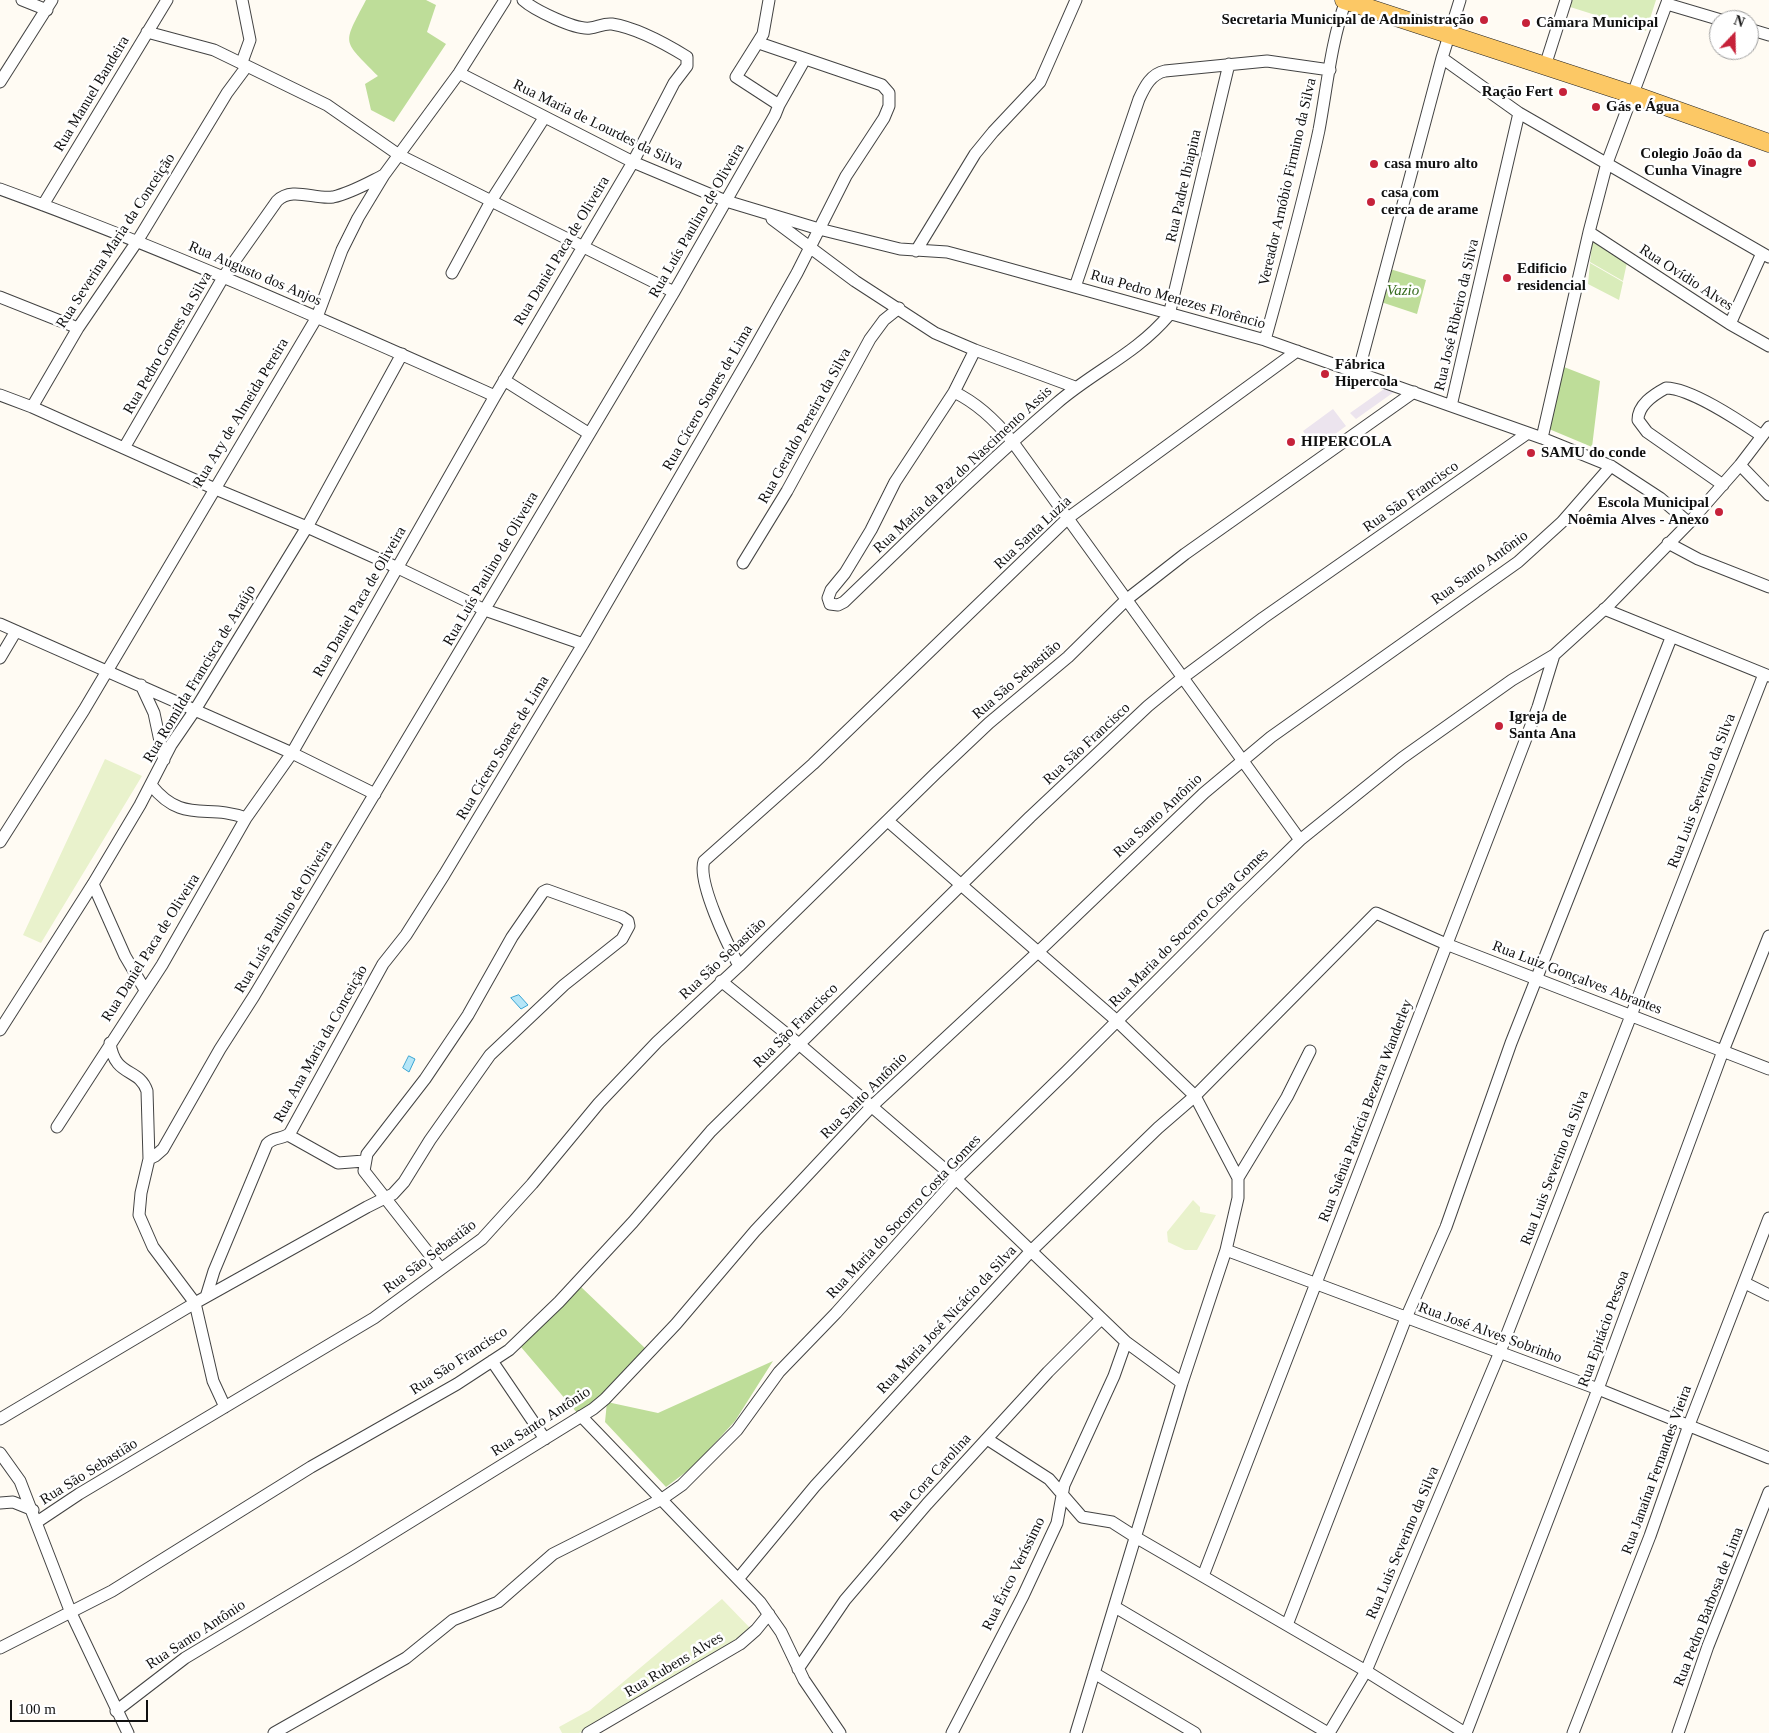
<!DOCTYPE html>
<meta charset="utf-8">
<style>
body{margin:0}
#map{position:relative;width:1769px;height:1733px;overflow:hidden;background:#fffbf3;font-family:"Times New Roman",serif}
canvas{display:block}
.north{position:absolute;left:1709px;top:10px;width:50px;height:50px;box-sizing:border-box;background:#fff;border:1px solid #9f9f9f;border-radius:50%;rotate:21deg;font-size:14px;font-weight:700;line-height:20px;text-align:center;color:#101010}
.north::after{content:'';display:block;margin:auto;width:18px;height:22px;background:#c6223a;clip-path:polygon(50% 0,100% 100%,50% 72%,0 100%)}
.scale{position:absolute;left:10px;top:1700px;width:138px;height:22px;box-sizing:border-box;border:2px solid #101010;border-top:0;padding-left:6px;font-size:15px;line-height:18px;white-space:nowrap;color:#101010;-webkit-text-stroke:4px #fff;paint-order:stroke}
</style>
<div id="map">
<canvas width="1769" height="1733"></canvas>
<div class="north">N</div>
<div class="scale">100 m</div>
</div>
<script>
const g = document.querySelector('canvas').getContext('2d');
g.lineJoin = 'round';
function paint(path, color) {
  g.fillStyle = color;
  g.fill(path, 'evenodd');
}
function strokePath(path, color, width, dash) {
  g.strokeStyle = color;
  g.lineWidth = width;
  g.lineCap = dash ? 'butt' : 'round';
  g.setLineDash(dash || []);
  g.stroke(path);
}
function write(font, color, halo, rows, align = 'center') {
  g.font = font + ' "Times New Roman",serif';
  g.lineWidth = 5;
  g.setLineDash([]);
  g.textBaseline = 'middle';
  g.strokeStyle = halo;
  g.fillStyle = color;
  for (const [text, x, y, turn = 0] of rows) {
    g.save();
    g.translate(x, y);
    g.rotate((+turn || 0) * Math.PI / 180);
    g.textAlign = isNaN(turn) ? turn : align;
    if (halo) g.strokeText(text, 0, 0);
    g.fillText(text, 0, 0);
    g.restore();
  }
}
paint(new Path2D(`
 M1384 389 1394 392 1356 419 1350 413Z
 M1333 409 1346 426 1316 448 1303 431Z`), '#ece4ee');
paint(new Path2D(`
 M1569 0H1656L1646 31 1567 6Z
 M1593 236 1628 258 1623 281 1590 262Z
 M1590 263 1623 282 1619 300 1588 284Z`), '#d9ecba');
paint(new Path2D(`
 M366 0H426L436 5 427 32 446 44 394 122 371 110 365 84 378 76C342 39 342 46 366 0Z
 M1390 269 1426 280 1417 314 1381 302Z
 M1564 367 1600 381 1592 447 1549 429Z
 M580 1286 647 1350 603 1396 578 1414 521 1347Z
 M773 1361 735 1421 694 1466 666 1487 605 1422 607 1402 658 1413Z`), '#bedd99');
paint(new Path2D(`
 M105 759 142 776 41 943 23 935Z
 M1193 1200 1200 1207V1212L1216 1215 1197 1250H1185L1168 1242 1167 1232Z
 M722 1599 751 1629 719 1652 602 1723 579 1733H562L559 1727 590 1710Z`), '#e9f2cc');
const water = new Path2D(`
 M519 995 528 1005 521 1009 511 998Z
 M409 1056 415 1059 409 1072 403 1068Z`);
paint(water, '#b5e6f8');
strokePath(water, '#3aa4d2', 1);
const minor = new Path2D(`
 M22 0 47 10
 M1460 0 1442 58 1519 113 1769 257
 M1667 4 1721 20
 M1749 29 1769 35
 M147 32 214 50 247 66
 M242 62 250 40 242 0
 M1545 66 1566 0
 M459 73 633 162 726 201 819 229 900 249 947 252 981 261 1265 340 1542 438 1611 466 1660 498 1689 523
 M0 82 52 0
 M779 105 805 59
 M0 189C168 250 331 323 495 396
 M43 205 167 0
 M772 219 855 281 935 333 975 350 1075 387
 M1589 232 1730 324 1769 346
 M916 251 975 154 993 132 1040 82 1076 0
 M452 273 491 201 544 118
 M1075 287 1139 99C1145 86 1151 74 1165 71L1267 61 1330 70
 M0 297 78 328
 M1730 324 1762 253
 M1265 340C1284 271 1304 201 1319 130 1327 87 1331 42 1346 0
 M975 350 954 392 895 482 871 530 845 573 831 590 828 598 830 604 838 605 844 602C914 535 983 466 1057 403 1094 371 1136 354 1169 315L1229 64
 M1358 373 1442 58
 M504 380 588 433
 M954 392C977 403 996 421 1012 441L1300 840
 M0 395 32 407 213 488 307 527 396 567 485 610 583 644
 M1451 406 1519 113
 M32 407 78 328 138 240 227 93 247 66 327 105 399 155 674 292
 M1542 438 1589 232 1607 163 1668 0
 M124 448 224 276 277 201C292 186 315 200 333 197 351 193 368 183 384 175
 M1740 465 1769 495
 M1723 485 1647 432 1638 420C1638 405 1653 395 1666 388 1691 388 1741 422 1762 436
 M1668 543 1698 559 1769 587
 M743 563 787 491 870 339 884 320 899 308
 M1604 609 1769 676
 M0 624 292 753 375 794
 M0 658 16 631
 M141 685 154 713 164 760
 M151 785C183 825 207 803 246 818
 M888 821 1117 1021 1195 1096 1238 1178V1198L1226 1250 1182 1383 1076 1733
 M0 842 84 710 317 317 342 250 358 218 384 175 459 73 505 0
 M93 884 125 956 145 990
 M739 966C728 945 697 882 704 861L813 764 1068 518 1297 351
 M721 981 799 1044 956 1179 1126 1342 1182 1383
 M0 1030 93 884 140 805 171 745 195 710 307 527 402 354
 M110 1043C115 1078 139 1067 147 1091L149 1159 141 1193 139 1215 153 1247 195 1303 213 1381 225 1407
 M57 1127 162 965 246 818 292 753 495 396 633 162 674 83 687 66V57C666 44 637 28 612 24 604 23 598 27 590 28 575 30 534 10 523 0
 M288 1135 338 1163 364 1161
 M149 1159 155 1156 163 1149 220 1049 254 996 674 292 775 115 779 105 736 77 763 34 769 0
 M1238 1178 1287 1097 1310 1051
 M1226 1250 1598 1389 1769 1458
 M1745 1283 1769 1295
 M206 1297 214 1271 267 1144C274 1136 283 1140 290 1133L383 964 406 935 444 875 583 644 749 358 797 273 846 176 884 118 889 106V93L882 85 759 43
 M492 1361 545 1439
 M581 1416 760 1602 781 1632 804 1680 840 1733
 M0 1419 195 1303 367 1207 393 1194 404 1182 430 1140 490 1055 564 985 622 939 629 926 628 921 622 917 547 890 543 892 512 937 468 1015 425 1079 367 1154 364 1171 441 1269
 M987 1439 1049 1479 1082 1517 1112 1522 1137 1538 1366 1671 1465 1733
 M0 1453 20 1481 71 1613 128 1733
 M0 1503 13 1502 33 1510
 M37 1522 79 1494 374 1318 482 1239 532 1184 599 1103 657 1042 739 966 935 774 989 723 1068 657 1126 600 1185 554 1414 392
 M1203 1576 1509 783 1538 707 1554 655
 M738 1579 815 1486 1030 1252 1158 1128 1195 1096 1376 913 1446 944 1769 1069
 M1115 1607 1328 1733
 M1287 1625 1406 1318 1446 1227 1511 1043 1671 638
 M0 1648 112 1591 311 1467 457 1384 509 1350 559 1302 633 1222 711 1131 1030 817 1148 706 1181 679 1263 618 1528 433
 M798 1669 845 1600 927 1504 1048 1372 1101 1319
 M1094 1673 1195 1733
 M116 1711 185 1658 352 1558 593 1409 605 1399 676 1324 755 1231 871 1107 1038 952 1204 793 1271 737 1518 562 1562 522 1611 466
 M274 1733 406 1658 453 1620 498 1602 553 1554 662 1499 682 1485 737 1430 779 1372 836 1313 956 1179 1067 1071 1238 900 1300 840 1402 758 1512 680 1554 655 1608 606 1689 523 1740 465 1769 427
 M588 1733 740 1644 756 1630 769 1614
 M952 1733 1023 1596 1057 1523 1064 1485 1114 1376 1126 1342
 M1329 1733 1366 1671 1500 1352 1764 674
 M1466 1733 1598 1389 1723 1051 1769 936
 M1573 1733 1650 1536 1689 1425 1769 1218
 M1678 1733 1708 1646 1769 1492`);
const primary = new Path2D(`
 M1344 0 1634 95 1769 143`);
strokePath(minor, '#434343', 13);
strokePath(primary, '#212121', 19);
strokePath(minor, '#fff', 11);
strokePath(primary, '#fcc865', 18);
for (const [x, y, r, color] of [
 [1484,20,5,"#c6223a"],
 [1526,23,5,"#c6223a"],
 [1563,92,5,"#c6223a"],
 [1596,107,5,"#c6223a"],
 [1752,163,5,"#c6223a"],
 [1374,164,5,"#c6223a"],
 [1371,202,5,"#c6223a"],
 [1507,278,5,"#c6223a"],
 [1325,374,5,"#c6223a"],
 [1291,442,5,"#c6223a"],
 [1531,453,5,"#c6223a"],
 [1719,512,5,"#c6223a"],
 [1499,726,5,"#c6223a"]
]) {
  const dot = new Path2D();
  dot.arc(x, y, r, 0, 2 * Math.PI);
  g.fillStyle = color;
  g.fill(dot);
  strokePath(dot, '#fff', 2);
}
write('bold 15px', '#101010', '#fff', [
 ["Secretaria Municipal de Administração",1474,20,"right"],
 ["Câmara Municipal",1536,23],
 ["Ração Fert",1553,92,"right"],
 ["Gás e Água",1606,107],
 ["Colegio João da",1742,154,"right"],
 ["Cunha Vinagre",1742,171,"right"],
 ["casa muro alto",1384,164],
 ["casa com",1381,193],
 ["cerca de arame",1381,210],
 ["Edificio",1517,269],
 ["residencial",1517,286],
 ["Fábrica",1335,365],
 ["Hipercola",1335,382],
 ["HIPERCOLA",1301,442],
 ["SAMU do conde",1541,453],
 ["Escola Municipal",1709,503,"right"],
 ["Noêmia Alves - Anexo",1709,520,"right"],
 ["Igreja de",1509,717],
 ["Santa Ana",1509,734]
], 'left');
write('15px', '#101010', '#fff', [
 ["Rua Manuel Bandeira",92,94,-59],
 ["Rua Maria de Lourdes da Silva",598,125,26],
 ["Vereador Arnóbio Firmino da Silva",1288,182,-77],
 ["Rua Padre Ibiapina",1184,186,-77],
 ["Rua Luís Paulino de Oliveira",697,221,-60],
 ["Rua Severina Maria da Conceição",116,241,-57],
 ["Rua Daniel Paca de Oliveira",562,251,-59],
 ["Rua Augusto dos Anjos",255,274,23],
 ["Rua Ovídio Alves",1686,278,33],
 ["Rua Pedro Menezes Florêncio",1178,300,16],
 ["Rua José Ribeiro da Silva",1457,315,-77],
 ["Rua Pedro Gomes da Silva",168,343,-60],
 ["Rua Cícero Soares de Lima",708,398,-60],
 ["Rua Ary de Almeida Pereira",241,413,-59],
 ["Rua Geraldo Pereira da Silva",805,426,-61],
 ["Rua Maria da Paz do Nascimento Assis",963,470,-43],
 ["Rua São Francisco",1411,497,-35],
 ["Rua Santa Luzia",1033,533,-43],
 ["Rua Santo Antônio",1480,568,-36],
 ["Rua Luís Paulino de Oliveira",491,569,-60],
 ["Rua Daniel Paca de Oliveira",360,602,-60],
 ["Rua Romilda Francisca de Araújo",200,674,-59],
 ["Rua São Sebastião",1017,680,-41],
 ["Rua São Francisco",1087,744,-43],
 ["Rua Cícero Soares de Lima",503,748,-59],
 ["Rua Luis Severino da Silva",1702,791,-69],
 ["Rua Santo Antônio",1158,816,-43],
 ["Rua Luís Paulino de Oliveira",284,917,-59],
 ["Rua Maria do Socorro Costa Gomes",1189,928,-45],
 ["Rua Daniel Paca de Oliveira",151,948,-58],
 ["Rua São Sebastião",723,959,-43],
 ["Rua Luiz Gonçalves Abrantes",1577,978,21],
 ["Rua São Francisco",796,1026,-45],
 ["Rua Ana Maria da Conceição",321,1044,-61],
 ["Rua Santo Antônio",864,1096,-45],
 ["Rua Suênia Patrícia Bezerra Wanderley",1366,1111,-69],
 ["Rua Luis Severino da Silva",1555,1168,-69],
 ["Rua Maria do Socorro Costa Gomes",904,1217,-47],
 ["Rua São Sebastião",430,1257,-37],
 ["Rua Maria José Nicácio da Silva",947,1320,-47],
 ["Rua Epitácio Pessoa",1604,1329,-70],
 ["Rua José Alves Sobrinho",1490,1333,20],
 ["Rua São Francisco",459,1361,-33],
 ["Rua Santo Antônio",541,1422,-33],
 ["Rua Janaína Fernandes Vieira",1657,1470,-70],
 ["Rua São Sebastião",89,1472,-32],
 ["Rua Cora Carolina",931,1478,-48],
 ["Rua Luis Severino da Silva",1403,1543,-67],
 ["Rua Érico Veríssimo",1014,1574,-64],
 ["Rua Pedro Barbosa de Lima",1709,1607,-69],
 ["Rua Santo Antônio",196,1635,-33],
 ["Rua Rubens Alves",674,1665,-31]
]);
write('italic 15px', '#356b1d', '#fff', [
 ["Vazio",1403,291]
]);
</script>
